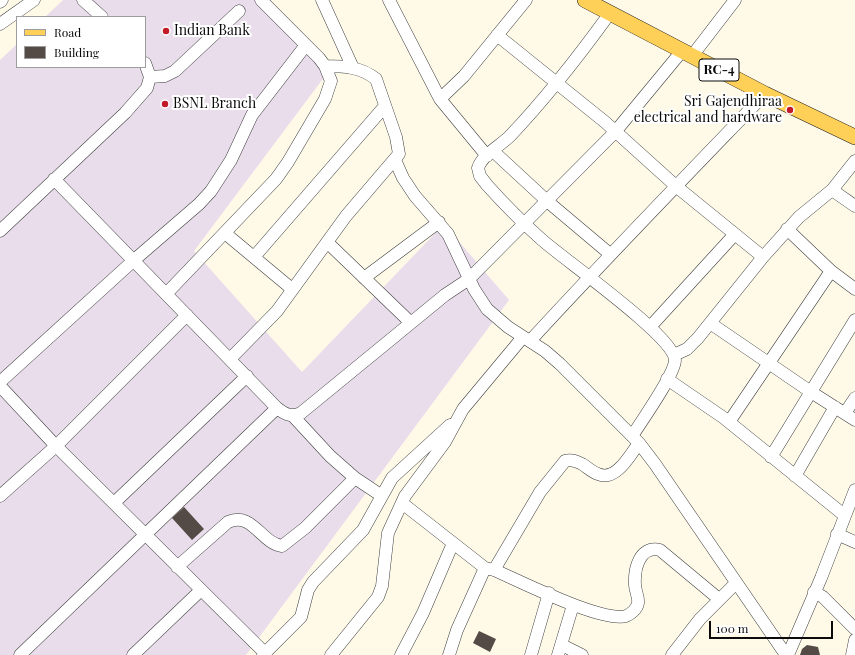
<!DOCTYPE html>
<style>
body{margin:0}
#map{position:relative;width:855px;height:655px;overflow:hidden;background:#fffae8;font-family:"Playfair Display",serif}
canvas{display:block}
.legend{position:absolute;left:16px;top:16px;width:130px;height:52px;box-sizing:border-box;background:#fff;border:1px solid #9d9d9d;margin:0;padding:5px 7px;list-style:none;font-size:12px;color:#0a0a0a}
.legend li{display:flex;align-items:center;gap:8px;height:20px}
.legend b{width:20px;border:1px solid #9d9d9d}
.scale{position:absolute;left:709px;top:621px;width:124px;height:18px;box-sizing:border-box;border:2px solid #0a0a0a;border-top:0;padding-left:5px;font-size:12px;line-height:14px;white-space:nowrap;color:#0a0a0a;-webkit-text-stroke:3px #fff;paint-order:stroke}
</style>
<div id="map">
<canvas width="855" height="655"></canvas>
<ul class="legend">
<li><b style="height:5px;background:#ffd058"></b>Road</li>
<li><b style="height:11px;background:#544b46"></b>Building</li>
</ul>
<div class="scale">100 m</div>
</div>
<script>
const g = document.querySelector('canvas').getContext('2d');
g.lineJoin = 'round';
function paint(path, color) {
  g.fillStyle = color;
  g.fill(path, 'evenodd');
}
function strokePath(path, color, width, dash) {
  g.strokeStyle = color;
  g.lineWidth = width;
  g.lineCap = dash ? 'butt' : 'round';
  g.setLineDash(dash || []);
  g.stroke(path);
}
function write(font, color, halo, rows, align = 'center') {
  g.font = font + ' "Playfair Display",serif';
  g.lineWidth = 4;
  g.setLineDash([]);
  g.textBaseline = 'middle';
  g.strokeStyle = halo;
  g.fillStyle = color;
  for (const [text, x, y, turn = 0] of rows) {
    g.save();
    g.translate(x, y);
    g.rotate((+turn || 0) * Math.PI / 180);
    g.textAlign = isNaN(turn) ? turn : align;
    if (halo) g.strokeText(text, 0, 0);
    g.fillText(text, 0, 0);
    g.restore();
  }
}
paint(new Path2D(`
 M63 0H262L331 68 194 251 302 372 444 224 509 300 246 655H0V60L17 44V67H145V17H45Z`), '#e9ddeb');
paint(new Path2D(`
 M184 507 204 529 192 540 172 518Z
 M479 631 496 639 490 652 473 643Z
 M807 645 818 647 820 655H800L802 649Z`), '#544b46');
const minor = new Path2D(`
 M83 0 102 17
 M322 0 353 68
 M389 0 440 99 487 156
 M0 2 2 0
 M610 13C579 56 546 98 510 136 500 146 482 155 478 168L480 176 487 185C504 204 522 222 541 239 563 259 674 336 675 360 675 374 641 422 632 436
 M0 24 34 0
 M497 35 605 122 677 187 763 257
 M692 56 735 0
 M150 77 165 76 175 71 239 11
 M440 99 464 76 526 0
 M493 151 547 201 610 254
 M395 160 403 178 415 196 448 234 474 289 487 309 508 327 545 351 560 364 639 443 655 464 786 655
 M54 179 277 408C286 415 291 417 301 413L445 295 469 279 615 132 682 51
 M832 190 855 206
 M787 229 831 271 855 289
 M0 231 125 113 147 88 150 77 145 63
 M226 234 292 289
 M327 242 411 323
 M254 257 385 106
 M364 278 439 222
 M166 294 276 179 288 162 325 99 331 81 325 66 319 58 261 0
 M710 323 811 392 855 420
 M650 327 735 234
 M530 341C607 257 686 176 765 94
 M674 355 687 349 698 338 763 257 799 217 832 190 855 161
 M230 359 277 311 346 216 399 154 396 137 376 79C361 67 344 66 325 66
 M667 379 724 418 844 515
 M0 382 133 261 199 204 211 191 231 160 252 115 306 45
 M0 386 56 446 265 653
 M845 413 855 398
 M293 416 330 456 355 478 382 496
 M729 422 831 271
 M771 457 855 320
 M795 476 835 407
 M0 496 56 446 187 315
 M115 502 247 376
 M402 503 485 568 494 570C520 581 602 623 626 616 631 614 637 609 638 603 639 597 635 591 635 585 634 568 640 545 660 550L719 599
 M837 534 855 542
 M177 567 228 522C252 511 261 543 282 546L305 528 355 478
 M494 570 540 492 565 461C571 459 576 461 582 464 587 467 592 472 598 474 616 482 630 455 639 443
 M814 592 823 597 855 629
 M562 645 582 655
 M20 655 277 408
 M133 655 201 590
 M263 655 301 617 308 590 313 582 363 530 392 478 450 425
 M331 655 378 597 382 586 388 533 405 496 445 442 463 409 523 337
 M401 655 423 613 453 543
 M449 655 457 630 485 568
 M531 655 549 593
 M558 655 573 605
 M672 655 700 619 736 583
 M788 655 821 578 855 490
 M852 655 855 640`);
const major = new Path2D(`
 M585 0 765 94 855 137`);
strokePath(minor, '#3d3d3d', 13);
strokePath(major, '#1b1b1b', 16);
strokePath(minor, '#fff', 12);
strokePath(major, '#ffd058', 15);
for (const [x, y, r, color] of [
 [166,31,4,"#c21a29"],
 [165,104,4,"#c21a29"],
 [790,110,4,"#c21a29"]
]) {
  const dot = new Path2D();
  dot.arc(x, y, r, 0, 2 * Math.PI);
  g.fillStyle = color;
  g.fill(dot);
  strokePath(dot, '#fff', 1.5);
}
for (const [x, y, w] of [
 [719,70,40]
]) {
  const box = new Path2D();
  box.roundRect(x - w / 2, y - 11, w, 22, 3);
  g.fillStyle = '#fff';
  g.fill(box);
  strokePath(box, '#0a0a0a', 1);
}
write('bold 13px', '#0a0a0a', null, [
 ["RC-4",719,70]
]);
write('14px', '#0a0a0a', '#fff', [
 ["Indian Bank",174,31],
 ["Sri Gajendhiraa",782,102,"right"],
 ["electrical and hardware",782,118,"right"],
 ["BSNL Branch",173,104]
], 'left');
</script>
